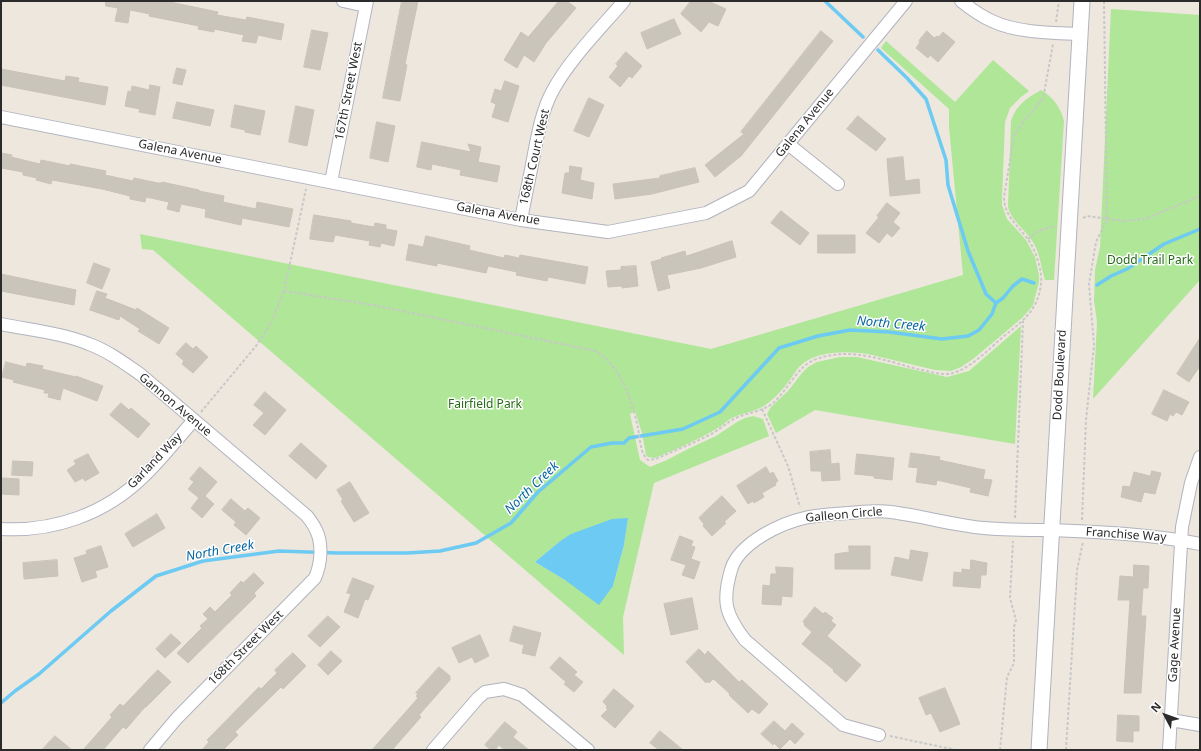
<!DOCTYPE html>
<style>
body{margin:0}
#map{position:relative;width:1201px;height:751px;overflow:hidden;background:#ede7dd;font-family:"Noto Sans",sans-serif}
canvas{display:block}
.frame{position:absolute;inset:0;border:2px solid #2b2b2b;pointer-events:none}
.north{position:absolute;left:1145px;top:695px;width:40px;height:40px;-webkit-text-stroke:3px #fff;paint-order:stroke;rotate:311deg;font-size:11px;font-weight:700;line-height:16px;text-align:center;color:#2b2b2b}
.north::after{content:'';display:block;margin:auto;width:14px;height:18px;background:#2b2b2b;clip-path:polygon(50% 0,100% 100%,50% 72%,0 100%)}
</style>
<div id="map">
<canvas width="1201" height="751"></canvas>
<div class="frame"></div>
<div class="north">N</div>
</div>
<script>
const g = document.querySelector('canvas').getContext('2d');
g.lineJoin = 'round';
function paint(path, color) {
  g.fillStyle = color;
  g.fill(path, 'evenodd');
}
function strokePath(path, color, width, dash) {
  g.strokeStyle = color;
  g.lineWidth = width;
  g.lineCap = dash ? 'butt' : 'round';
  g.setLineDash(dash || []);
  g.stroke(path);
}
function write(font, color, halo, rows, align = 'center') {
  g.font = font + ' "Noto Sans",sans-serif';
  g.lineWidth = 3;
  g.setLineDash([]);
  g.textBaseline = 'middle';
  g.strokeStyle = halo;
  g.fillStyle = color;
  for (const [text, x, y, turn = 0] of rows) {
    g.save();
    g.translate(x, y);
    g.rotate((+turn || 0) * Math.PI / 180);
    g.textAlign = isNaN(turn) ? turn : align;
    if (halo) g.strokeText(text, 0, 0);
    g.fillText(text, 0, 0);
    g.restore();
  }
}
paint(new Path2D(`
 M1111 9 1200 15V280L1093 399 1097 322 1094 301 1095 270 1100 247Z
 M886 41 955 102 993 60 1029 91 1021 97 1010 108 1005 122 1002 199V205L1007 219 1026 240 1035 257 1039 275V282L1033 305 1030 309 1022 318 973 359 961 367 951 371 935 370 868 354C846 351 816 350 799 367 794 373 791 379 786 385 780 392 773 400 764 406 754 412 741 413 730 419 727 421 724 424 721 426 700 439 677 449 655 458L648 457 646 455 642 433 635 411 630 414 640 460 650 467 667 460 690 448 716 436 737 422 745 418 753 416 763 419 769 436 654 483 623 617 624 655 153 250 142 249 140 234 711 349 963 275 949 127V109L881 48ZM628 518 624 545 613 586 565 580 535 562 559 542Z
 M1041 90C1053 97 1061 108 1064 121L1054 280H1045C1041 267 1040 253 1033 242 1025 229 1012 222 1008 207L1011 121C1016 105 1027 98 1041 90Z
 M1021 326 1015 444 815 410 776 433 767 414 771 407 788 391 802 373 808 367 817 362 840 357H857L947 377 969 371Z`), '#afe697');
paint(new Path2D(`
 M628 518 624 545 613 586 599 605 565 580 535 562 559 542 571 534 612 519Z`), '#6ccaf3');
strokePath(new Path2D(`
 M825 1 863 37
 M878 50 907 78 926 99 946 160 948 185 968 251 986 294 996 303
 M1097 285 1111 276 1127 269 1164 244 1200 229
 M1 703 15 691 39 674 111 611 156 576 203 561 279 551 337 553H407L440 551 476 543 511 523 538 492 591 447 612 443H624L629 438 683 429 720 412 779 348 818 336 850 330 889 332 942 339 968 336 979 330 992 314 996 303 1003 298 1013 286 1022 279 1034 283`), '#6ccaf3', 3.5);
const building = new Path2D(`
 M106 1H165L218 12 217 15 246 20 247 17 284 24 281 40 258 35 256 43 242 41 244 35 214 29V32L198 29 199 26 149 16 150 14 130 10 128 23 115 21 118 8 106 6Z
 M402 1H418L405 64 407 65 400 101 383 98Z
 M559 1H567L576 8 546 43 534 62 524 55 517 68 504 60 521 32 528 37Z
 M691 1H708L726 9 718 26 709 22 701 32 681 14Z
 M674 19 681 34 647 49 641 33Z
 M312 30 328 33 320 70 304 67Z
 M821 31 833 41 741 156 715 177 705 165 744 134 741 132Z
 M927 31 934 38 937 36 939 37 943 32 955 42 938 62 930 55 928 58 916 48 920 42 919 41Z
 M626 52 642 66 632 78 629 76 620 87 609 77 618 66 616 64Z
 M177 68 186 70 182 85 173 83Z
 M1 69 65 81 66 76 79 78 78 82 108 87 105 105 1 85Z
 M505 81 519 86 508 122 492 117 496 104 491 102 495 89 501 91Z
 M150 85 160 87 155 115 139 112 140 109 125 106 128 91 131 92 132 86 149 90Z
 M589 98 604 105 589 137 574 131Z
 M177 102 214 110 210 126 173 118Z
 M235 105 265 111 260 135 245 132V130L231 127Z
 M296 106 314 110 307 146 289 142Z
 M858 116 886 139 876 151 847 129Z
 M377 122 395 126 388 162 370 158Z
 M422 142 471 152 468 144 481 147 478 162 500 166 497 182 460 175 461 170 432 164 431 170 417 167Z
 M1 153 12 155 11 157 40 164 41 160 70 166V164L106 171 105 175 133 181 134 178 158 183H161L162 182 199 190V191L224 196 223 202 256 209 257 202 293 209 289 227 242 218 241 225 205 217 206 209 181 204 179 212 167 209 169 202 146 197 145 202 130 199V196L102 189 52 180 51 184 36 180 37 178 23 175V172L1 168Z
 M903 157 905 181 919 179 920 193 890 196 887 159Z
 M570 166 582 168 580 180 594 183 592 199 562 193 565 173H569Z
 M695 168 699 182 652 194 615 199 613 184 660 178V176Z
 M887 203 900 213 893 222 900 228 892 237 887 233 879 243 866 233 879 217 877 216Z
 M781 211 809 233 800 245 771 223Z
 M314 215 351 221V223L374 227 375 223 386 225V229L397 231 394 246 381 243 380 247 369 245 370 241 335 235 333 242 310 239Z
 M818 235H855V253H818Z
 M426 236 470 246 469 250 504 258 505 255 519 258 520 255 588 267 585 284 548 277 547 281 516 275 517 272 488 266 486 273 437 263V266L406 260 409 244 423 247Z
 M732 241 736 257 701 268 667 275 670 288 658 291 651 262 662 259 661 258 685 251 686 256Z
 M94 263 110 269 102 289 87 283Z
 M636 266 638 286 622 288V286L608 287 606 271 621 270V267Z
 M1 274 76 290 74 305 1 291Z
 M97 291 107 294 105 298 136 310 137 308 169 328 159 344 138 331 140 329 120 316 119 320 90 310Z
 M1200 338V366L1189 382 1177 374Z
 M186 343 193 349 196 346 208 357 193 373 182 364 184 361 176 354Z
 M6 362 26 367 27 363 43 366 42 369 76 377V376L103 386 97 401 63 388 60 400 48 397 49 393H44L45 390 13 382 14 380 2 377Z
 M1164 390 1189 402 1182 415 1176 412 1173 416 1170 414 1167 421 1152 414Z
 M265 392 286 410 265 435 253 425 264 413 254 405Z
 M121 403 129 410 131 408 150 424 138 438 110 415Z
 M301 443 327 466 316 479 289 456Z
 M830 450 831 464 839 463 840 480 822 481 821 471H811L810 452Z
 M911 453 940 457 939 460 985 470 983 479 992 480 988 496 970 492 971 488 937 480 936 485 916 482 918 468 909 467Z
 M88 454 99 473 85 481 83 478 75 482 67 470 76 464 74 461Z
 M857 454 894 458 892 480 874 478V476L855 474Z
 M13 461 33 462 32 476 12 475Z
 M200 467 217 482 205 496 214 504 202 518 191 508 199 498 188 489 194 482 190 479Z
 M766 467 770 474 773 472 778 481 775 483 776 485 762 493 764 497 754 503 753 501 748 504 737 486Z
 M1152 471 1161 473 1155 494 1144 492 1141 502 1121 497 1123 486 1130 487 1134 472 1150 476Z
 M1 478 19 479V495L1 494Z
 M350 482 369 513 354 522 341 501 343 500 337 490Z
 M722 496 736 511 724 522 726 523 712 536 703 526 704 524 699 518Z
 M231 499 245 511 248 508 260 518 246 535 234 525 236 522 222 510Z
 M157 514 165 528 133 547 125 534Z
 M680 536 693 541 691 546 695 547 691 559 700 562 694 579 682 575 686 565 671 560Z
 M101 546 108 567 95 571 97 577 82 582 74 558 87 554 86 551Z
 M849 546H870V569H835V554L849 552Z
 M911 550 928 553 922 581 891 575 895 557 909 560Z
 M57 560 58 576 24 579 23 563Z
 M971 560 987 563 986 575H981L980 588 953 586 954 572 962 573V569L970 570Z
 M1134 565 1149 566 1148 588H1143L1141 616H1146L1141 693H1124L1130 600H1118L1120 576 1133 577Z
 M776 567 793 568 792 597 782 596 781 605 762 604 763 585 770 586 771 574H776Z
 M254 573 264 583 254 593 256 596 188 663 177 653 202 628 200 626 208 619 203 614 210 607 215 612 232 595 230 593 241 581 243 583Z
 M353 578 374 586 368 600 365 599 358 618 344 612 351 594 347 593Z
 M692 598 698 629 671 635 664 604Z
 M815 607 823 614 825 612 833 618 831 621 836 625 827 636 861 665 846 682 833 671 834 670 802 644 812 632 804 625 805 624 803 622Z
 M328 616 340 627 320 647 308 636Z
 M514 626 541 633 535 656 522 653 524 645 510 641Z
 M171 634 181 643 165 658 156 649Z
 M480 635 489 656 475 663 472 657 459 663 452 648Z
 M699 649 705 655 708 651 739 682 742 680 768 704 759 714 752 709 748 713 729 695 730 694 716 681 713 679 709 683 707 681 706 683 686 662Z
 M331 651 342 661 328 675 318 665Z
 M293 653 306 666 283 689 281 687 235 732 238 735 223 750H202L209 742 207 740 259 687 261 689 277 673 275 670Z
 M560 657 577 672 574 675 583 682 574 692 564 684 566 682 550 668Z
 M439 667 450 676V680L419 715 421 717 392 750H372L418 698 416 696 418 694 416 693Z
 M158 670 171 682 146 707H145L126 729 123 727 103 750H83L112 717 110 715 120 704 123 706Z
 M945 688 960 724 940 732 931 713 926 715 919 698Z
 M614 689 634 706 615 728 601 716 608 709 606 708 607 706 603 702Z
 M1118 715 1139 716V731H1133V742L1117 741Z
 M774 721 785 731 792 723 804 734 795 744 790 739 780 749 774 743 773 745 761 734Z
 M505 722 517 732 513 737 529 750H505L499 745 495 750H491L485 745Z
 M660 731 683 750H659L650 743Z
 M55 736 72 750H42Z`);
paint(building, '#c9c5bb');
strokePath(building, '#c9c3b6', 1);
const minor = new Path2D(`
 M343 1 366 6
 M961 1C971 9 981 16 992 21 1017 33 1053 33 1081 34
 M1 117 521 220 608 232 706 213 749 191 906 1
 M788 144 838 184
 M331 182 367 1
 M521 220C525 198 530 176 534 154 538 133 542 111 552 92 569 60 600 29 624 1
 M1 324C30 330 62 333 89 344 108 351 124 363 140 374L307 516C310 520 314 525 316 530 323 544 321 564 315 578L177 718 150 750
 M1 529C54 532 105 514 143 477 161 460 177 439 194 420
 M1171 720 1200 725
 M879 735 843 725 745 640C725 614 722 601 731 570 735 555 750 543 763 535 793 517 815 515 849 513 863 512 878 510 891 512 922 516 953 525 984 528 1006 530 1028 530 1050 530 1100 532 1151 534 1200 544
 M433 750 478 698 485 692 504 689 522 695 588 750
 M1169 750 1182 527 1191 483 1200 457`);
const tertiary = new Path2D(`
 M1039 750 1082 1`);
strokePath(minor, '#b1b3bf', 14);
strokePath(tertiary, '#b1b3bf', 17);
strokePath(new Path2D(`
 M1056 22 1059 1
 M1083 218 1087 216 1124 221 1145 219 1200 196
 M1028 239 1038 231 1055 226
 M284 291 373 305 596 351C621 367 632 400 638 428 640 439 640 453 648 460L656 459C675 450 695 443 713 433 721 428 728 422 736 418 748 412 762 412 773 403 787 391 797 367 814 360 848 346 884 360 917 369 927 371 943 376 953 373 971 368 990 348 1004 336 1023 321 1038 310 1041 284 1043 271 1035 248 1027 238 1017 225 1004 215 1004 197L1014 136 1024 121 1043 99 1053 44
 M762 409 788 466 800 507
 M201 412 256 346 271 323 284 291 306 189
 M1015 518 1023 321
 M1082 520 1086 420 1094 345 1089 284 1096 242 1107 220 1104 1
 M890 736 956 750
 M1000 750 1007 677 1014 663V627L1016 620 1010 598 1013 541
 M1066 750 1077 570 1083 542`), '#c8c8c8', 2, [3, 2]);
strokePath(minor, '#fff', 12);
strokePath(tertiary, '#fff', 15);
write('12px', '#2b2b2b', '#fff', [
 ["167th Street West",349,91,-79],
 ["Galena Avenue",805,123,-51],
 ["Galena Avenue",180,152,11],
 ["168th Court West",535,157,-77],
 ["Galena Avenue",498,214,10],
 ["Dodd Boulevard",1060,375,-87],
 ["Gannon Avenue",175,405,40],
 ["Garland Way",155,461,-46],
 ["Galleon Circle",844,515,-5],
 ["Franchise Way",1126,535,4],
 ["Gage Avenue",1175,645,-87],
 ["168th Street West",246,648,-45]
]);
write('12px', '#266b18', '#fff', [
 ["Dodd Trail Park",1150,261],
 ["Fairfield Park",485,405]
]);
write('italic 13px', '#0967a1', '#fff', [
 ["North Creek",891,324,5],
 ["North Creek",532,488,-44],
 ["North Creek",220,551,-10]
]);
</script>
